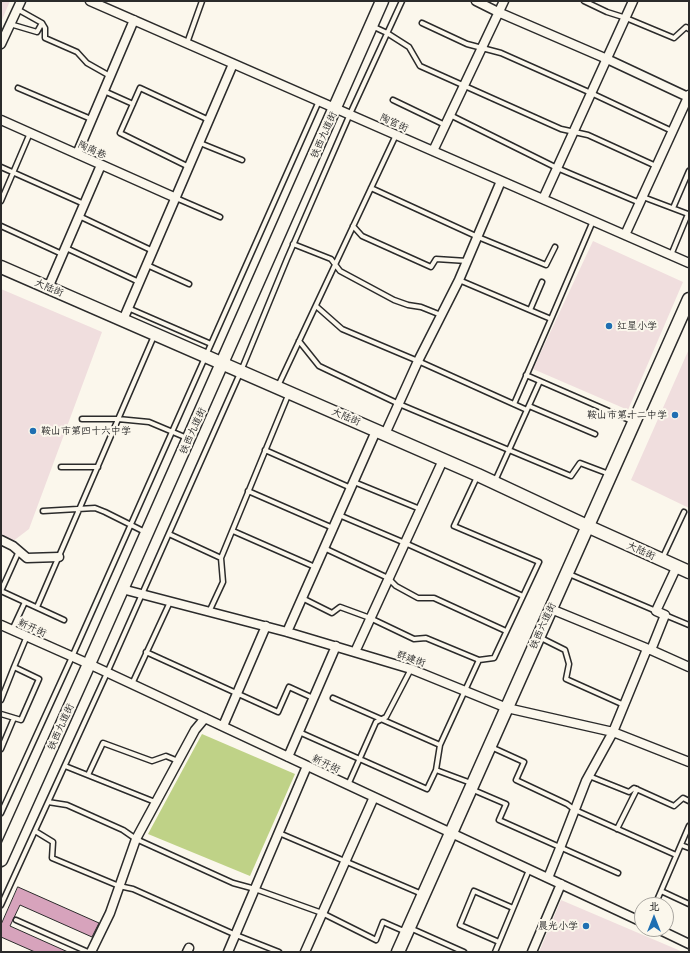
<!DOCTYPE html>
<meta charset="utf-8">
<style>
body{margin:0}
#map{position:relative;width:690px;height:953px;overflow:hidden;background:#fbf7ec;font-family:Delius,"LXGW WenKai TC",sans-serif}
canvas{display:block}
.frame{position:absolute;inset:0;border:2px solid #2b2b2b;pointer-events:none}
.north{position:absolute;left:634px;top:897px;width:40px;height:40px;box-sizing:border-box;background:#fbf7ec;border:1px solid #a8a59f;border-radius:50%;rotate:0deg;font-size:11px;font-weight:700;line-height:16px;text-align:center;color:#2b2b2b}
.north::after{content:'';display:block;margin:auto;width:14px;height:18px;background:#1f6fb2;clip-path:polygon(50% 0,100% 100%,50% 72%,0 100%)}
</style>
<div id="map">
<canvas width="690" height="953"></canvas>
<div class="frame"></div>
<div class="north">北</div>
</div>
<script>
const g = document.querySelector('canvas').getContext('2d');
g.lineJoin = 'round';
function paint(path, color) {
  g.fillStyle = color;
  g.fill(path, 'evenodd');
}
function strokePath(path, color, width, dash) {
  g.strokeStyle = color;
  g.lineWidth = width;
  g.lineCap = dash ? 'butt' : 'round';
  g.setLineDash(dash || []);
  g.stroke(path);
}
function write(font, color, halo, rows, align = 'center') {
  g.font = font + ' Delius,"LXGW WenKai TC",sans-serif';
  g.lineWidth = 4;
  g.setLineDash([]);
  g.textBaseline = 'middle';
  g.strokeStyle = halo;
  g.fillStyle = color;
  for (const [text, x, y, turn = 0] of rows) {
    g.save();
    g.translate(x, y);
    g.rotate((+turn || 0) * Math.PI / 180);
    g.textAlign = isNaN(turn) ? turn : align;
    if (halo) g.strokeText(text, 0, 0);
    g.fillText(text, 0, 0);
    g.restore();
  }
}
paint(new Path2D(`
 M1 1H10L1 22Z
 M593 241 683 282 628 410 533 369Z
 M1 289 102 332 29 529 12 542 1 536Z
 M689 349V508L631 480Z
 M561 900 683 952H539Z`), '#f0dede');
paint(new Path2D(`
 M202 734 295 774 250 876 148 834Z`), '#bfd287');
const building = new Path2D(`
 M18 887 99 923 92 937 20 905 10 926 68 952H35L1 937V925Z`);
paint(building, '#d7a3bc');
strokePath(building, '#2b2b2b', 1);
const lane = new Path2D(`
 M584 1 607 12 626 18 674 38 686 27 689 29
 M17 9 42 23 45 28V38L77 52 87 63 110 76
 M422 23 467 44 501 53 591 93 672 131
 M10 24 37 32 42 23
 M372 26 387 33 409 47 420 66 561 129 588 135 656 166
 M187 43 202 1
 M18 88 91 119
 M104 91 133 104
 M393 100 445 125
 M450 115 557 168 640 203
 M200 143 242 160
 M1 167 84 204
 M189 167 120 133 140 88 209 120
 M371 188 478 237 546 265 555 247
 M643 197 688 214 671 255
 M176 198 220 217
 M1 201 30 133
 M673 208 689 171
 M79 216 153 251
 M1 226 62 254
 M353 226 362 236 431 267 436 259 467 261
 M293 244 331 259 340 271 394 300 408 305 421 307 441 315
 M66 248 139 282
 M147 265 189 284
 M459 280 551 319 514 404
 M316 306 342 329 418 361 527 410
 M128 308 211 344
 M530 310 542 282
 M551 319 593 221
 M299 341 319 366 399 404 571 476 580 463 609 474
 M526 375 634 422
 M278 386 396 135
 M529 406 595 434
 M82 419H118L149 422 187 438
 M265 450 351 488
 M61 467H98
 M495 481 540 381
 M354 482 420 509
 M248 491 333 528
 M43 511 95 508 105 512 145 532
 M339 515 405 543 523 596
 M233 531 315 567
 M169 534 221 558
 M324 548 388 578 396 586 418 598H434L506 631
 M662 559 684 512
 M569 574 656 611
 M1 591 64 620
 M1 591 19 551
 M302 598 332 613 340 607 370 618 414 639 426 638 479 660
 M37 607 154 336
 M209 612 223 582 221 558 289 393
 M665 615 689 625
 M12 630 25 602
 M541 638 565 650 569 664 566 679 624 705
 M146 652 278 712 289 687 313 698
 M132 684 170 602
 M333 698 440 745 479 660 494 658 539 562 454 526 477 477
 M1 700 14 667
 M1 714 21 720 39 679 14 667 27 636
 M299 732 427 789 436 770 440 745
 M491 747 524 762 516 780 567 804 575 810 676 855
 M1 749 14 718
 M65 766 155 802
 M436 770 471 783
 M88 775 103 743 152 761 166 756 178 761
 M589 776 629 792 634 788 674 806 683 798 689 801
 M348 785 376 722 386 717 411 669
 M471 789 506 804 499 820 618 873
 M48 802 67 805 123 830 136 839 233 883 255 889 322 913 376 940 383 922 406 932
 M1 813 72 657 319 101
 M617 829 637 789
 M35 831 53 842 52 858 119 886 133 889 236 935 279 952
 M279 833 422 894
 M681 845 689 848
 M661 891 689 904
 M1 905 107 673 241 371 287 259 350 114 402 1
 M655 905 689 826
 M16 920 88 952
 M410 928 464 952
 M499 942 460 925 474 891 513 908
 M495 952 529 870`);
const street = new Path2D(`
 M90 1 689 263
 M476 1 498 12 607 59 688 97
 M1 44 21 1
 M1 120 176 198
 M433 151 504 1
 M77 154 134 20
 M543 199 633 1
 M625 235 689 95
 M48 288 101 165
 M123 320 233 64
 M385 434 418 361 459 280 501 181
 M1 540 13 546 27 558 59 557
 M122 589 287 632 411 669 507 708 613 732 689 762
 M551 609 651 650 689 667
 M1 625 89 664 642 922
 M287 632 376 431
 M651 650 665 615 656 611 677 566
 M355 652 443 460
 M223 726 266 626
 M288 757 336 646
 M548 878 560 848 586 781 613 732 647 649
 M658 929 689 944
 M91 952 110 913 136 839 195 730 205 718
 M187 952 189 948
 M228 952 307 766
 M305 952 374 797
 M532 952 561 884`);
const secondary = new Path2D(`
 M1 267 478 475 587 526 689 572
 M1 860 89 664 382 1
 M398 952 689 299`);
strokePath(lane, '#2b2b2b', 7);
strokePath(street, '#2b2b2b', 11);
strokePath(secondary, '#2b2b2b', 15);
strokePath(lane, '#fbf7ec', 4);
strokePath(street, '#fbf7ec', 8);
strokePath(secondary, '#fbf7ec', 12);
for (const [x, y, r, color] of [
 [609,326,4,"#1f6fb2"],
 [675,415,4,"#1f6fb2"],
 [33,431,4,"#1f6fb2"],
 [586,926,4,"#1f6fb2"]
]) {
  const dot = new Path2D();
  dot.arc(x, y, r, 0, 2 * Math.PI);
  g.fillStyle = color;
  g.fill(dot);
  strokePath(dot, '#fbf7ec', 1.5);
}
write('10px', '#2b2b2b', '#fbf7ec', [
 ["陶官街",394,123,24],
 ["铁西九道街",324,135,-66],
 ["陶南巷",92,150,24],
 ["大陆街",49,288,23],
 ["大陆街",346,417,23],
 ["铁西九道街",193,431,-66],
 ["大陆街",641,551,24],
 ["铁西六道街",543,626,-66],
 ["新开街",32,628,24],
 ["群建街",411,659,19],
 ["铁西九道街",61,727,-66],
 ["新开街",326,764,25]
]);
write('10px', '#2b2b2b', '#fbf7ec', [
 ["红星小学",617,326],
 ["鞍山市第十二中学",667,415,"right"],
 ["鞍山市第四十六中学",41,431],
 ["晨光小学",578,926,"right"]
], 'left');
</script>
